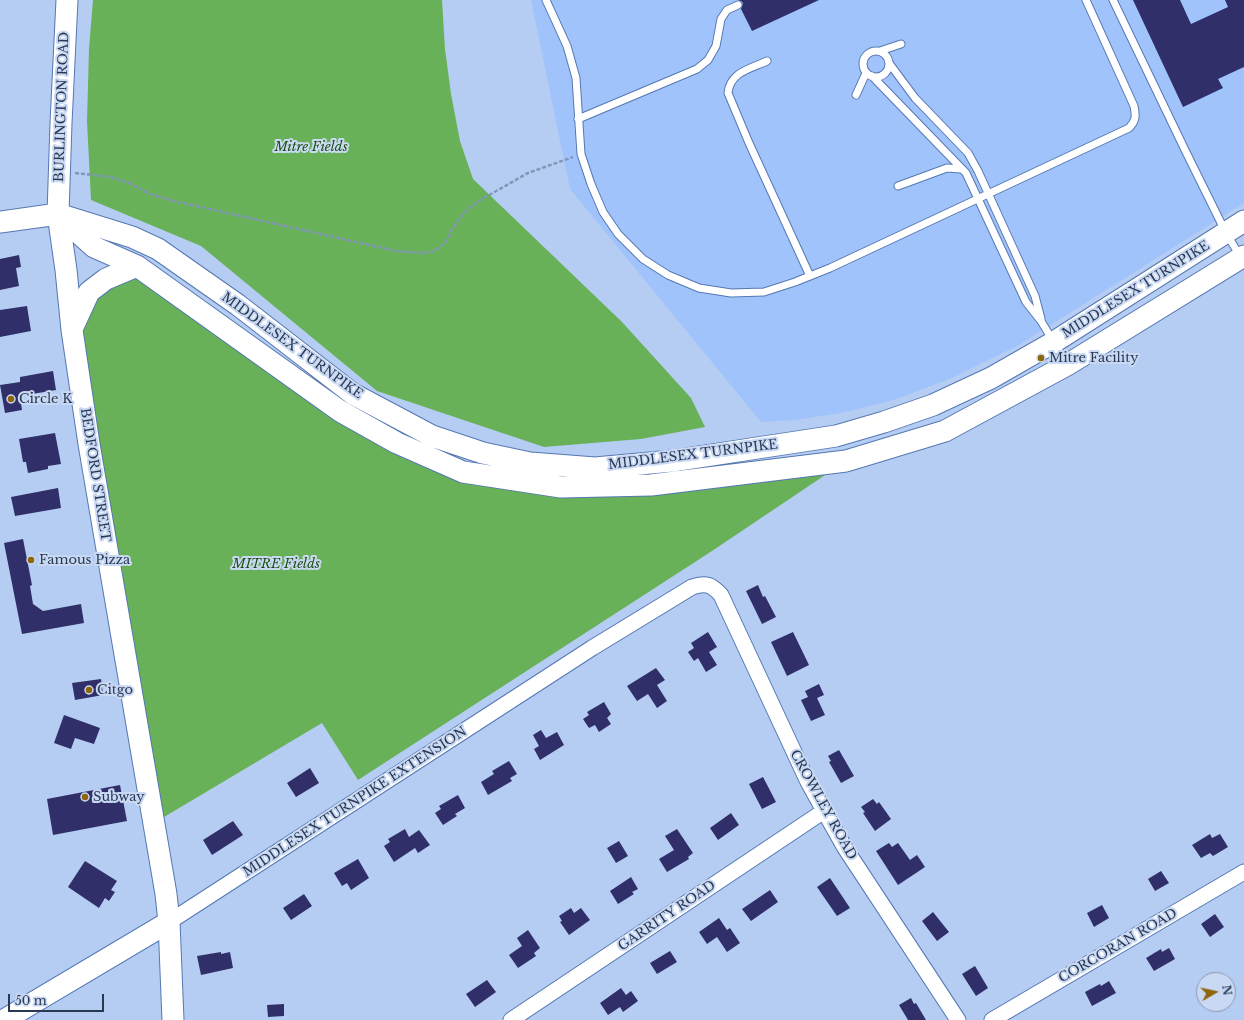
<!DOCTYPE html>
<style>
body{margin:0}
#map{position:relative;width:1244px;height:1020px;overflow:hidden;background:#b5cdf3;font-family:"Libre Baskerville",serif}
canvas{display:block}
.north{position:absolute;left:1196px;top:972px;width:40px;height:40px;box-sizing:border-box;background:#cad9f3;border:1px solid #8a99b3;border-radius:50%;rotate:81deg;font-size:11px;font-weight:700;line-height:16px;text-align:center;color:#2a3953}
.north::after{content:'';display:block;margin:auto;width:14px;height:18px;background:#8e660a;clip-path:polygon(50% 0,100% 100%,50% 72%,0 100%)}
.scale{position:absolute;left:8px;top:994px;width:96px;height:18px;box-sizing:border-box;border:2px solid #2a3953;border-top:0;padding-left:5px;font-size:12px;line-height:14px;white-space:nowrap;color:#2a3953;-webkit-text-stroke:3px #cad9f3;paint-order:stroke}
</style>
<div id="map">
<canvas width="1244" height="1020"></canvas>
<div class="north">N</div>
<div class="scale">50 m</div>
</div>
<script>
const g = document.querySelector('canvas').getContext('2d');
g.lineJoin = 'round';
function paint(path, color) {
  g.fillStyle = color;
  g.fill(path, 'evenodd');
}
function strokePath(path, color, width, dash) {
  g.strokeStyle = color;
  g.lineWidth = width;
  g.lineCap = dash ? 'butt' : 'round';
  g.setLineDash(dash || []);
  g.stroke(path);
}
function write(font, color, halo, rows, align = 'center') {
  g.font = font + ' "Libre Baskerville",serif';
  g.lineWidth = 4;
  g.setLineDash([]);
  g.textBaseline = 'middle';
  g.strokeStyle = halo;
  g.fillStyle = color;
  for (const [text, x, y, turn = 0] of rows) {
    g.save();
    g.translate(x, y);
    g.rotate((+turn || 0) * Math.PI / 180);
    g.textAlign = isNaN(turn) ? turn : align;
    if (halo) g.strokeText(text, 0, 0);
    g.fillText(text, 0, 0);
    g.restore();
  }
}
paint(new Path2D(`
 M531 0H1244V203L1019 345 952 378 894 400 841 413 795 420 761 422 570 189Z`), '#a1c3fb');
paint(new Path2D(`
 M93 0H442L445 49 451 94 460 141 473 179 622 322 691 398 705 427 641 439 544 447 377 391 201 246 91 200 87 121 89 49Z
 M137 266 340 411 463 472 561 487 846 461 712 551 358 780 322 723 154 823 72 330 89 292Z`), '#68b159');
paint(new Path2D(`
 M737 0H819L752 31 741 9 743 3 741 1Z
 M1133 0H1180L1191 24 1228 7 1225 0H1244V67L1218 79 1223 88 1183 107Z
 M19 255 21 267 16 268 19 286 0 290V259Z
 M27 306 31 331 0 337V310Z
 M53 371 56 390 20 396 22 410 5 413 0 385 20 382V377Z
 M55 433 61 464 48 466V469L28 473 26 462H23L19 439Z
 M58 488 61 508 15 516 11 497Z
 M23 539 32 585 30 586 33 604 43 611 81 604 84 623 22 634 4 543Z
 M758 585 763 597 765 596 776 617 762 624 746 591Z
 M708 632 717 647 709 652 717 665 706 672 698 658 694 661 688 652 694 648 691 643Z
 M793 632 809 665 787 676 771 642Z
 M656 668 665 680 657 685 667 701 657 708 648 694 637 701 627 686Z
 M101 679 103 695 75 700 72 683Z
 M819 684 824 695 817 698 825 715 811 721 801 700 808 697 805 691Z
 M604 702 611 714 607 718 611 724 599 732 595 725 589 728 583 719 589 715 587 712Z
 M64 715 100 728 94 744 75 738 71 749 54 743Z
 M541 730 546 738 557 732 564 745 540 760 534 749 539 746 533 735Z
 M839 750 854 776 841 783 829 762 831 761 828 756Z
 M509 761 517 774 510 778 512 781 488 795 481 782 494 774 492 771Z
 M310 768 319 783 296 797 287 783Z
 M763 777 776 802 762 809 749 784Z
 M120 785 127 821 53 835 47 799Z
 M458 795 465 808 455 814 457 816 443 825 435 813 441 809 439 806Z
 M873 799 877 804 879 802 891 819 875 831 863 813 865 812 861 807Z
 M731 813 739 825 718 840 710 828Z
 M233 821 243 835 212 855 203 840Z
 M405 829 409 837 419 830 430 845 418 853 415 848 394 862 384 846 390 842 388 839Z
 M677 829 693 853 688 857 689 859 667 872 659 859 674 850 665 836Z
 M1210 834 1212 838 1220 834 1228 847 1213 856 1210 853 1201 858 1192 845Z
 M619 841 628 856 616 863 607 848Z
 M889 843 892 847 898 843 910 860 917 855 925 867 898 885 876 851Z
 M358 859 369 878 351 890 347 883 342 886 334 873Z
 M85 861 117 881 111 890 115 892 109 901 105 898 99 908 68 887Z
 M1161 871 1169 883 1155 891 1148 879Z
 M631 877 638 889 632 892 634 894 618 904 610 891Z
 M830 878 850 908 837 916 817 887Z
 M770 890 778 902 751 921 742 909Z
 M304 894 312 906 291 920 283 908Z
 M1102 905 1109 918 1094 927 1087 913Z
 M571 908 574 913 581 908 590 920 569 935 560 922 562 921 559 916Z
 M933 912 949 932 937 941 922 921Z
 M1215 914 1224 927 1210 937 1201 924Z
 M719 918 727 930 730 928 740 943 727 952 717 937 707 944 699 932Z
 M528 930 540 948 534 953 536 956 518 968 509 955 522 946 517 938Z
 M1169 948 1175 959 1154 971 1146 958 1161 949 1162 952Z
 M670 951 677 962 657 974 650 963Z
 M221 952V954L230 952 233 968 201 975 197 956Z
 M975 966 988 988 976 996 962 974Z
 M487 980 496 992 475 1007 466 994Z
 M1109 981 1116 993 1092 1006 1085 992 1100 984 1101 986Z
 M621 988 626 995 631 991 638 1001 623 1012 620 1007 608 1015 600 1003Z
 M911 998 914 1004 916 1003 926 1020H908L899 1005Z
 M284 1004V1016L268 1017 267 1005Z`), '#302f69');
const lane = new Path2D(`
 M546 0 567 46 576 78 581 154 591 184 603 212 618 234 643 259 668 275 699 288 731 293 764 292 795 282 830 268 1129 128C1136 121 1136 116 1134 106L1086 0
 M1113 0 1185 150 1226 233 1240 256
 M863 64a13 13 0 1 1 26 0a13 13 0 1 1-26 0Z
 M880 51 901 44
 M767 61C750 69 730 72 728 93L749 143 810 276
 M889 63 915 98 968 153 978 171 1035 296 1041 319
 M872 76 966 173 1026 302 1041 321 1067 364
 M856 95 866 73
 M578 119 697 69 708 60 716 46 721 19 727 10 738 5
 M898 186 947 168 961 169`);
const street = new Path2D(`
 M169 922 592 648 692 587C706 582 712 585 721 595L808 782 824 811 845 848 958 1020
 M511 1020 824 811
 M992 1020 1244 872`);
const secondary = new Path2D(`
 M67 0 61 123 58 214 66 270 72 330 89 444 166 894 169 922 173 1020
 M64 220 94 247 137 266 340 411 397 443 463 472 561 487 651 485 846 461 945 431 1067 365 1244 256
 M0 222 58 214 132 237 158 249 238 305 353 394 432 436 483 453 530 463 595 468 672 461 836 436 884 422 933 405 991 378 1054 342 1244 221
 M72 329 89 292 106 279 137 266
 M4 1020 169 922`);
strokePath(lane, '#5578b3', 9);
strokePath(street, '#5578b3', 17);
strokePath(secondary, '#5578b3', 23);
strokePath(new Path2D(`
 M75 173 111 177 129 183 150 194 174 201 396 251 424 253 435 251 446 242 452 229 464 213 477 202 528 173 573 157`), '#8296b8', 2.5, [4, 2]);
strokePath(lane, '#fff', 7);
strokePath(street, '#fff', 15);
strokePath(secondary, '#fff', 21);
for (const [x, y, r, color] of [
 [1041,358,4,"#8e660a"],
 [11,399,4,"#8e660a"],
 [31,560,4,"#8e660a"],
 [89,690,4,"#8e660a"],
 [85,797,4,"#8e660a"]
]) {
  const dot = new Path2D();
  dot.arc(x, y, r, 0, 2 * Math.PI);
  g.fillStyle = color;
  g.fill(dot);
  strokePath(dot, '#cad9f3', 1.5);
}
write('13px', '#2a3953', '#cad9f3', [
 ["BURLINGTON ROAD",62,107,-88],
 ["MIDDLESEX TURNPIKE",1136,290,-32],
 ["MIDDLESEX TURNPIKE",292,346,36],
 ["MIDDLESEX TURNPIKE",693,455,-7],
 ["BEDFORD STREET",95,475,81],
 ["MIDDLESEX TURNPIKE EXTENSION",355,802,-33],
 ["CROWLEY ROAD",823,805,61],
 ["GARRITY ROAD",667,916,-34],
 ["CORCORAN ROAD",1118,946,-30]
]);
write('italic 13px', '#1a4d0f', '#cad9f3', [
 ["Mitre Fields",311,147],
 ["MITRE Fields",276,564]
]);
write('13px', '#2a3953', '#cad9f3', [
 ["Mitre Facility",1049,358],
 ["Circle K",19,399],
 ["Famous Pizza",39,560],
 ["Citgo",97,690],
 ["Subway",93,797]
], 'left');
</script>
